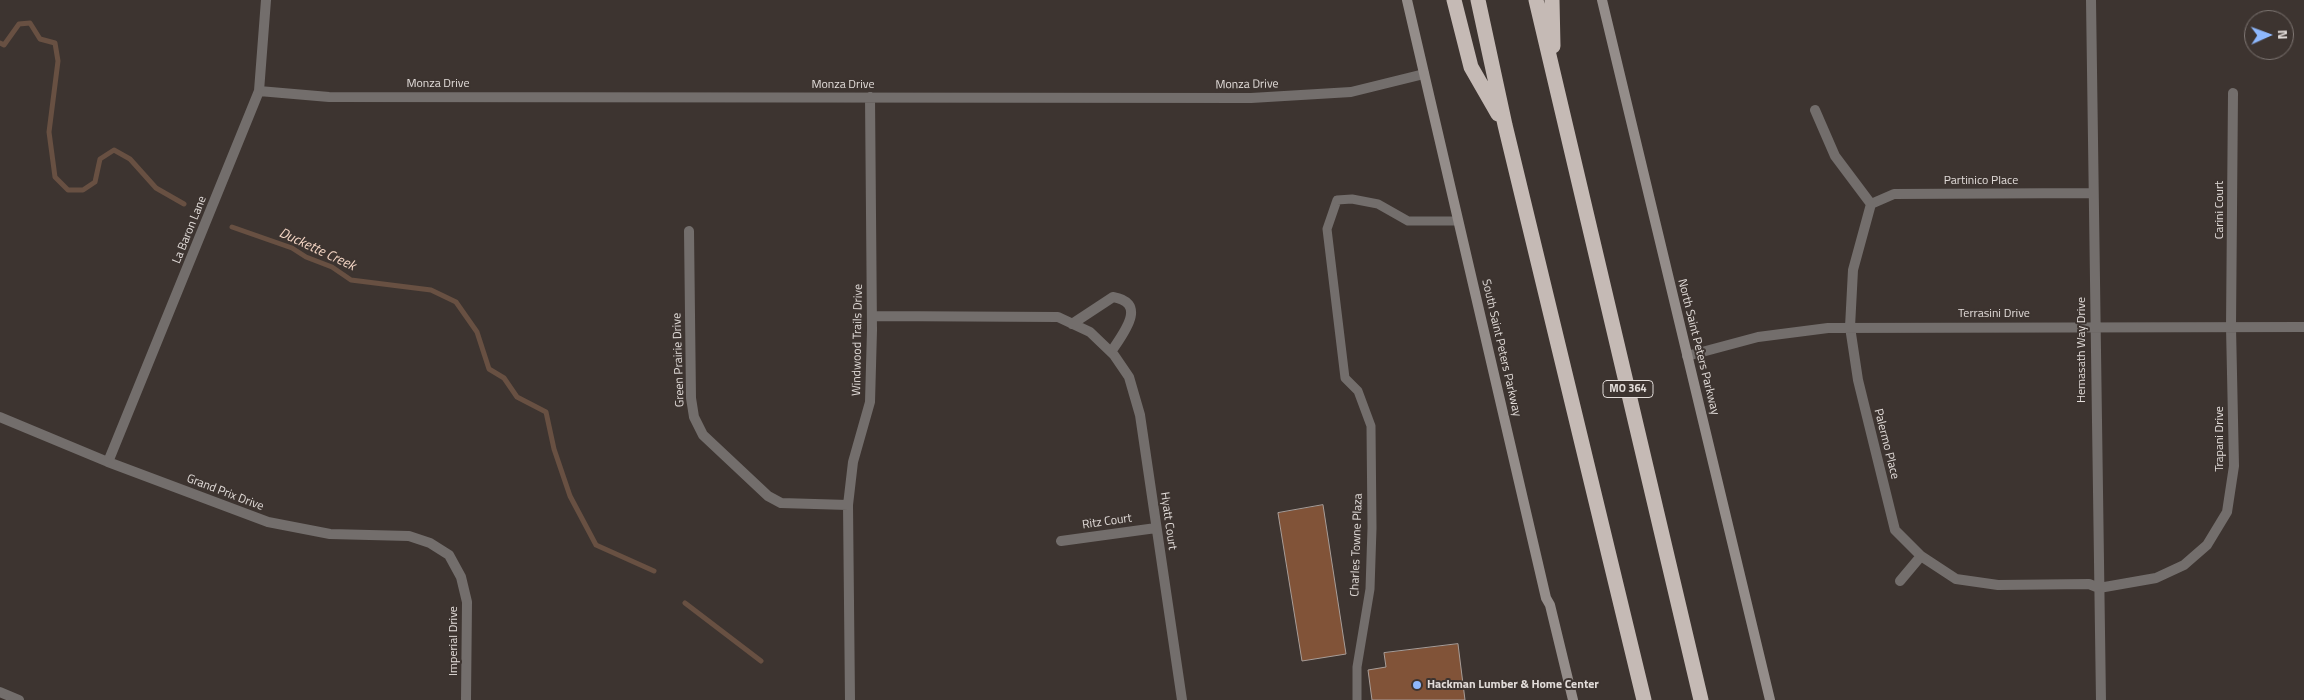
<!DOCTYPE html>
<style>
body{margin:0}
#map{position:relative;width:2304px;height:700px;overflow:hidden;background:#3d3430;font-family:"Titillium Web",sans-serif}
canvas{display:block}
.north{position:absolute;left:2244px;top:10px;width:50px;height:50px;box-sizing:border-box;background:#3d3430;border:1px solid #7f7774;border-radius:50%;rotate:88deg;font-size:14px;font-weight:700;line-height:20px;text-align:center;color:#e2dcd9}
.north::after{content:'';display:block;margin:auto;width:18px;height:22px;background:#8eb8fd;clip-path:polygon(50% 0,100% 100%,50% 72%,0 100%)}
</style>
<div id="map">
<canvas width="2304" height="700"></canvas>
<div class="north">N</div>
</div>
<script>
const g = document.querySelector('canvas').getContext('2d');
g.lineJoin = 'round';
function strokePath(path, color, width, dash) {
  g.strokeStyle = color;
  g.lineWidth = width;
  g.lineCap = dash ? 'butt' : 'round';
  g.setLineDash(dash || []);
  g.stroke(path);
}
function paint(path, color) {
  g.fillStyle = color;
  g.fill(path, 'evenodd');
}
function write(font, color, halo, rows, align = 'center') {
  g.font = font + ' "Titillium Web",sans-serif';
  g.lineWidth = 4;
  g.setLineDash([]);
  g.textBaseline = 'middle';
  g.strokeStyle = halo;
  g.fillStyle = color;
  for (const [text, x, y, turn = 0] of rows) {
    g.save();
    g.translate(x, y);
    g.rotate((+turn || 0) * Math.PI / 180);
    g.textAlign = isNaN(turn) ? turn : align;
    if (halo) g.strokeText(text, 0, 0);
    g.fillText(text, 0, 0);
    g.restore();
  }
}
strokePath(new Path2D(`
 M0 43 4 45 19 24 30 23 40 39 55 43 58 61 49 132 55 177 68 190H83L95 182 100 159 114 150 130 159 156 188 184 204
 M232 227 292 248 306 257 332 267 351 280 431 290 456 302 477 332 489 369 504 378 517 397 546 412 554 449 570 496 596 545 654 571
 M685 603 761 661`), '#685042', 5);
const building = new Path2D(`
 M1323 505 1346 654 1302 661 1278 513Z
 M1458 644 1465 700H1372L1368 670 1386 667 1384 653Z`);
paint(building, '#815338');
strokePath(building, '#a89d98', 1);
strokePath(new Path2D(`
 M1357 700V667L1370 589 1372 528 1371 426 1358 391 1345 378 1327 229 1337 200 1352 199 1378 204 1408 221H1458`), '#736e6c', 9);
strokePath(new Path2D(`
 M2091 0 2101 700
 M259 91 329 97 1251 98 1351 92 1424 74
 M1815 110 1835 156 1871 204
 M2093 193 1894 194 1871 204 1853 270 1850 327 1858 380 1895 530 1921 556 1956 579 1998 585 2089 584 2099 588 2156 578 2184 565 2207 545 2227 512 2234 466 2231 327 2233 93
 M689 231 691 398 694 417 703 435 768 496 781 503 848 505
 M872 316 1058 317 1090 332 1114 355 1129 377 1140 415 1182 700
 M1072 324 1113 297C1149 303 1122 335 1111 352
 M1687 356 1758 337 1828 328 2304 327
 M0 417 108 462 268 522 330 534 409 536 430 543 449 555 461 577 467 602 466 700
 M108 462 259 91 266 0
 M1061 541 1156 528
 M1900 581 1921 556
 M0 692 19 700
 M850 700 848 505 853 462 870 402 872 330 870 97`), '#736e6c', 10);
strokePath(new Path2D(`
 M1407 0 1546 598 1550 605 1573 700
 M1602 0 1770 700`), '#948d8a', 10);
strokePath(new Path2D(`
 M1454 0 1471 67 1498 114
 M1478 0 1505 125 1644 700
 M1536 0 1701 700
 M1552 0 1553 46`), '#c5bab5', 15);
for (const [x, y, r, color] of [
 [1417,685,5,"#8eb8fd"]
]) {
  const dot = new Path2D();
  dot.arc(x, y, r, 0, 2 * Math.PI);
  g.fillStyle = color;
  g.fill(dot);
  strokePath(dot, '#3d3430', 2);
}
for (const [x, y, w] of [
 [1628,389,50]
]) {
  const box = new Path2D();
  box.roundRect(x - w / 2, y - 8.5, w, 17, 4);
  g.fillStyle = '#3d3430';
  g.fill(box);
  strokePath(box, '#e2dcd9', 1);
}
write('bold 11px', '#e2dcd9', null, [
 ["MO 364",1628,389]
]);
write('12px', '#e2dcd9', '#3d3430', [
 ["Monza Drive",438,84],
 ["Monza Drive",843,85],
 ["Monza Drive",1247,85,-1],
 ["Partinico Place",1981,181],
 ["Carini Court",2220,210,-90],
 ["La Baron Lane",190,230,-68],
 ["Terrasini Drive",1994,314],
 ["Windwood Trails Drive",858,340,-89],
 ["North Saint Peters Parkway",1698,347,76],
 ["South Saint Peters Parkway",1501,348,77],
 ["Hemasath Way Drive",2082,350,-90],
 ["Green Prairie Drive",679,360,-92],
 ["Trapani Drive",2220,439,-90],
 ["Palermo Place",1886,444,76],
 ["Grand Prix Drive",225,493,21],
 ["Hyatt Court",1168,521,82],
 ["Ritz Court",1107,522,-8],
 ["Charles Towne Plaza",1357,545,-88],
 ["Imperial Drive",454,641,-90]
]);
write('bold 12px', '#e2dcd9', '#3d3430', [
 ["Hackman Lumber & Home Center",1427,685]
], 'left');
write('italic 14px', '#f5d6c5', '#3d3430', [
 ["Duckette Creek",317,250,25]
]);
</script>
